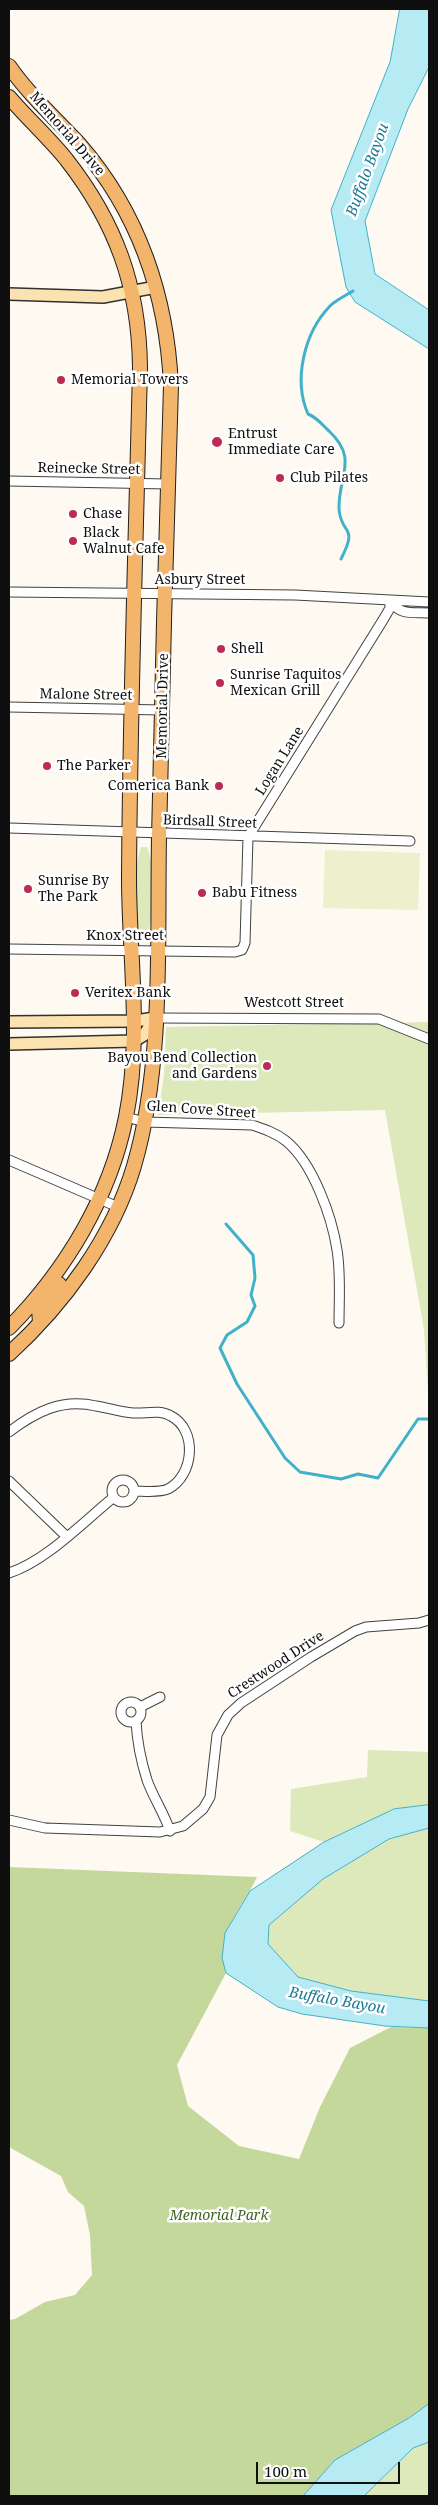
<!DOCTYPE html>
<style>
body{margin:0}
#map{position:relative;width:438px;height:2505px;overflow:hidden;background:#fef9f1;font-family:"Noto Serif",serif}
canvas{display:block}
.frame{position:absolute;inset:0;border:10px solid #0f0f0f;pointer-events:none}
.scale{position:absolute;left:256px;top:2462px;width:144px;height:22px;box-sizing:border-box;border:2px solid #0f0f0f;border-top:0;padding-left:6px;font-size:15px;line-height:18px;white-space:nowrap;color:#0f0f0f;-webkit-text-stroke:4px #fff;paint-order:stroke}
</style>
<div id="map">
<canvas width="438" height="2505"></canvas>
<div class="frame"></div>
<div class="scale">100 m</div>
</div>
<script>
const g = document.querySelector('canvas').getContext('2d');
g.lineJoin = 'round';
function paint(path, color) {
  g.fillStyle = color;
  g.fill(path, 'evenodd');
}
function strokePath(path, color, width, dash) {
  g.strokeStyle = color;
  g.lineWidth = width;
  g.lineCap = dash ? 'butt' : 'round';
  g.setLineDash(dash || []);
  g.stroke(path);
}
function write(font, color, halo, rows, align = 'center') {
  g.font = font + ' "Noto Serif",serif';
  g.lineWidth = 5;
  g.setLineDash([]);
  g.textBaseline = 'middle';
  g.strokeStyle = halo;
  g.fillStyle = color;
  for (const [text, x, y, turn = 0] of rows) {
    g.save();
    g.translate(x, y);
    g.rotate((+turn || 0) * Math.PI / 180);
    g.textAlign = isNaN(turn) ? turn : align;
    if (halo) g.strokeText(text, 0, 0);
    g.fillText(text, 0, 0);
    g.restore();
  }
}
paint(new Path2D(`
 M141 847H147C155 865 155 920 146 937L142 936C132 916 134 868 141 847Z
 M429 1022V1407L424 1329 385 1110 158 1115 164 1074 166 1027Z
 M368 1750 429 1752V1805L394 1809 324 1842 290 1831 291 1789 367 1777Z
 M429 1828V2001L351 1991 298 1977 268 1944 269 1925 323 1879 389 1839Z
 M429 2442V2496H364L413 2448Z`), '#dde8bb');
paint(new Path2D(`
 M9 1867 257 1877C241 1911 214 1933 226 1973L177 2065 188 2106 239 2146 299 2159 320 2107 350 2048 391 2027 429 2028V2404L409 2418 335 2460 303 2496H9V2320L15 2319 45 2302 75 2295 92 2275 90 2235 84 2206 68 2192 61 2176 9 2147Z`), '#c5d89b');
paint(new Path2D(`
 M325 850 420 853 418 910 323 908Z`), '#ecf0cd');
const water = new Path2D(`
 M400 9H429V67L408 109 365 221 375 274 429 310V349L355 302 346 287 331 210 390 62Z
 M429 1805V1828L389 1839 323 1879 269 1925 268 1944 298 1977 351 1991 429 2001V2028L385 2026 302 2014 278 2007 226 1973 222 1958 225 1933 250 1891 324 1842 394 1809Z
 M429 2404V2442L413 2448 364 2496H303L335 2460 409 2418Z`);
paint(water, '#b7ebf4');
strokePath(water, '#41b1c9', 1);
strokePath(new Path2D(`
 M341 559C359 524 341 536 339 509 338 476 359 459 329 431 321 424 318 418 308 414 293 380 304 333 330 306 336 300 345 296 353 291
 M226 1224 253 1255 255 1278 251 1295 255 1306 247 1322 227 1335 220 1348 237 1384 285 1458 300 1472 341 1479 358 1474 378 1478 418 1419H429`), '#41b1c9', 3);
const street = new Path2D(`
 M9 481 168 484
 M9 592 295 595 429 602
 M390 601C401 616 412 612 429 613
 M9 707 162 710
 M9 828 410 841
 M9 949 235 952 242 950 245 943 248 837 383 620 390 608V601
 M155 1018 379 1019 429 1039
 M126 1117 145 1122 252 1125C264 1129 276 1133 286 1141 313 1163 332 1217 337 1250 341 1274 339 1299 339 1323
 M9 1160 118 1207
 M9 1432C35 1412 62 1398 96 1406 109 1408 120 1412 133 1413 146 1414 159 1409 171 1416 198 1430 194 1476 168 1489 159 1493 144 1491 134 1491
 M112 1491a11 11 0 1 1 22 0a11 11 0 1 1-22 0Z
 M9 1481 66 1536
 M9 1573C46 1561 83 1522 114 1497
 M121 1712a10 10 0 1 1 20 0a10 10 0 1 1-20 0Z
 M140 1707 160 1697
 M136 1721C137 1741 141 1761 147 1780 153 1797 164 1813 170 1831
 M9 1820 45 1828 160 1832 183 1826 203 1809 210 1797 217 1735 228 1715 241 1703 311 1657 355 1631 366 1627 419 1623 429 1620`);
const secondary = new Path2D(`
 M9 294 103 297 156 287
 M9 1022 135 1021 155 1018
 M9 1044 134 1041 144 1035 155 1018`);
const primary = new Path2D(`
 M9 66C29 95 56 119 80 145 139 213 167 297 171 386 166 537 162 687 159 838 157 943 164 1064 134 1166 113 1237 64 1304 9 1354
 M9 97C27 118 48 137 66 159 116 223 139 286 140 367 136 537 130 707 129 877 129 958 142 1036 126 1117 110 1197 66 1270 9 1328
 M40 1323 39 1309 59 1284`);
strokePath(street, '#424242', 11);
strokePath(secondary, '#313131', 14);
strokePath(primary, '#202020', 16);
strokePath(street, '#fff', 9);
strokePath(secondary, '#fce2af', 11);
strokePath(primary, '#f3b46c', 14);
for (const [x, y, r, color] of [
 [61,380,5,"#bb2b52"],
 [217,442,6,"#bb2b52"],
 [280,478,5,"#bb2b52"],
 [73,514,5,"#bb2b52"],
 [73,541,5,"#bb2b52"],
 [221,649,5,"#bb2b52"],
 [220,683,5,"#bb2b52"],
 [47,766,5,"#bb2b52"],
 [219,786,5,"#bb2b52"],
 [28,889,5,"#bb2b52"],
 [202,893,5,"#bb2b52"],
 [75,993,5,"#bb2b52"],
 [267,1066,5,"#bb2b52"]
]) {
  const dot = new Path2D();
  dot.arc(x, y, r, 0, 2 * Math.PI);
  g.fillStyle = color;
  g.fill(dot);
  strokePath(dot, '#fff', 2);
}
write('14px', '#0f0f0f', '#fff', [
 ["Memorial Drive",67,134,49],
 ["Reinecke Street",89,469,1],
 ["Asbury Street",200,580],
 ["Malone Street",86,695,1],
 ["Memorial Drive",163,706,-89],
 ["Logan Lane",280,761,-58],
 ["Birdsall Street",210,822,2],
 ["Knox Street",125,936],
 ["Westcott Street",294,1003],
 ["Glen Cove Street",201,1110,4],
 ["Crestwood Drive",276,1665,-33]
]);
write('14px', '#0f0f0f', '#fff', [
 ["Memorial Towers",71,380],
 ["Entrust",228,434],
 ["Immediate Care",228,450],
 ["Club Pilates",290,478],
 ["Chase",83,514],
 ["Black",83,533],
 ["Walnut Cafe",83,549],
 ["Shell",231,649],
 ["Sunrise Taquitos",230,675],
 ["Mexican Grill",230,691],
 ["The Parker",57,766],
 ["Comerica Bank",209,786,"right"],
 ["Sunrise By",38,881],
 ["The Park",38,897],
 ["Babu Fitness",212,893],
 ["Veritex Bank",85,993],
 ["Bayou Bend Collection",257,1058,"right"],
 ["and Gardens",257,1074,"right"]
], 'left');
write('italic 14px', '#3e6521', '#fff', [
 ["Memorial Park",219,2216]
]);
write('italic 15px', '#1b7c96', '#fff', [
 ["Buffalo Bayou",368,170,-70],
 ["Buffalo Bayou",337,2001,10]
]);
</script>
